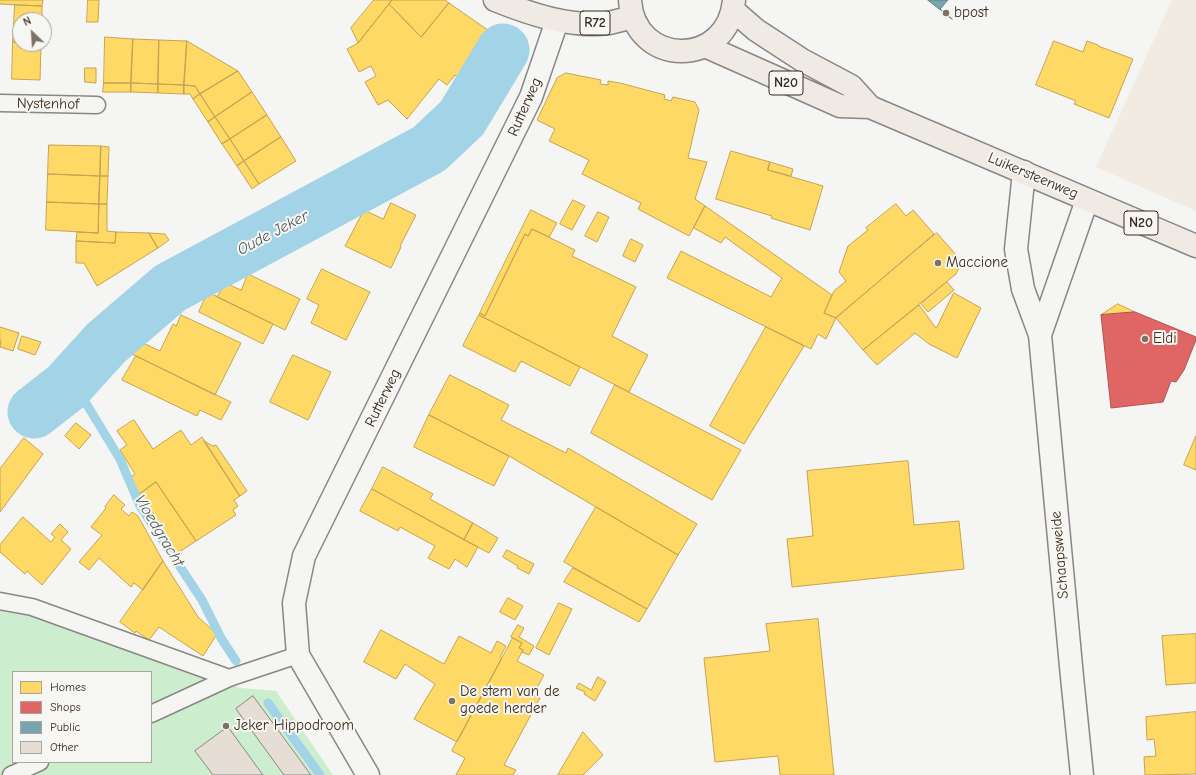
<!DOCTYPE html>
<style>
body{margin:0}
#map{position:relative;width:1196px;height:775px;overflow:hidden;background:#f5f5f3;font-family:"Comic Neue",sans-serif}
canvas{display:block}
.legend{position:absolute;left:12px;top:671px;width:140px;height:92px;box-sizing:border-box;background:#f6f6f2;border:1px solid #aba49d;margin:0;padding:5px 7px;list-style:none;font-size:12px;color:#3b2a1e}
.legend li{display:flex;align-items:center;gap:8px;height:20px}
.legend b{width:20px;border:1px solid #aba49d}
.north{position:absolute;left:12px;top:12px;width:40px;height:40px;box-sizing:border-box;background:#f6f6f2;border:1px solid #aba49d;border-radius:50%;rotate:335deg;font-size:11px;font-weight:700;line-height:16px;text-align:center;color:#3b2a1e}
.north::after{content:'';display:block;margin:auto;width:14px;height:18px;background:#7c7169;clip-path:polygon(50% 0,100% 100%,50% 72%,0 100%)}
</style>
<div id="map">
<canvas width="1196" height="775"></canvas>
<ul class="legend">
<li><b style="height:11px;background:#ffd966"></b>Homes</li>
<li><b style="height:11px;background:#e06666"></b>Shops</li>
<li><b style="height:11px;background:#76a5af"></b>Public</li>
<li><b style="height:11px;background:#e6ded5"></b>Other</li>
</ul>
<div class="north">N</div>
</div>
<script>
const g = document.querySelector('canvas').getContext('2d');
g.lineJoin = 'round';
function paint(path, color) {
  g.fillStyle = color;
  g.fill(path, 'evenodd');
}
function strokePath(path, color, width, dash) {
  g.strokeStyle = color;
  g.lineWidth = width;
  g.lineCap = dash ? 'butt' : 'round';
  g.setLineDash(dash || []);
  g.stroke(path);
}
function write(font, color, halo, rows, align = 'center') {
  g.font = font + ' "Comic Neue",sans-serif';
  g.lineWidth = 4;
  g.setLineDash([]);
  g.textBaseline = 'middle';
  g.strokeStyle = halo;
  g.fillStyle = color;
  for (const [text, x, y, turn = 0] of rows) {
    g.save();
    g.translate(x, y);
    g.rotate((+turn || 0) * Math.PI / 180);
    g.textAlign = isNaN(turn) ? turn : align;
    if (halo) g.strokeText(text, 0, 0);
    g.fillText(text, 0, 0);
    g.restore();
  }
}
paint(new Path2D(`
 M1172 0H1196V211L1096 167Z`), '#f1ebe1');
paint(new Path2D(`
 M0 608 45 617 241 688 276 691 333 775H0ZM13 672H151V762H13Z`), '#cdeece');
const homes = new Path2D(`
 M0 0H43L42 6 0 4Z
 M88 0H99L98 22H87Z
 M374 0H392L358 43 351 28Z
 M392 0H445L449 3 421 37 389 4Z
 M449 3 492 33 465 85 455 75 447 85 439 79 407 119 388 100 378 105 365 82 376 76 371 66 359 72 347 49 358 43 389 4 421 37Z
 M15 5 42 6V20H20V42H13Z
 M105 37 133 39 131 83H104Z
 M133 39 159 40 158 84 131 83Z
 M159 40 187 41 184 85 158 84Z
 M187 41 238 71 200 94 195 86 184 85Z
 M1054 41 1083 52 1087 41 1098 45V46L1133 59 1109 118 1074 104 1076 101 1036 85Z
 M13 42H20V44H41L40 80 12 79Z
 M85 68H96V83L85 82Z
 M238 71 252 92 215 117 200 94Z
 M566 73 601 80 600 84 608 85V81L620 83 665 95 664 99 671 101 673 97 695 102 699 110 688 158 707 162 695 199 705 206 689 236 638 209 641 203 582 174 589 160 549 141 555 129 537 120 557 78Z
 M104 83H131V92H103Z
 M131 83 158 84V93L131 92Z
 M158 84 184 85V94L158 93Z
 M184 85 195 86 200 94 193 99 190 94H184Z
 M252 92 267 115 230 139 215 117Z
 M200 94 215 117 208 122 193 99Z
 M267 115 281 137 244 161 230 139Z
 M215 117 230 139 222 144 208 122Z
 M281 137 296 161 259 184 244 161Z
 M230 139 244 161 237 166 222 144Z
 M49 145 101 146 100 176 48 174Z
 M101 146 109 147 108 176H100Z
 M731 151 770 162 768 170 823 186 810 230 771 218 772 216 716 199Z
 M244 161 259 184 252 189 237 166Z
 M770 162 793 169 791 176 768 170Z
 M48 174 100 176 99 204 47 202Z
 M100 176H108L107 204H99Z
 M573 200 585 206 572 230 560 224Z
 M47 202 99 204 98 233 46 230Z
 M391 203 416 215 400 246 401 247 391 268 345 246 364 210 383 219Z
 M99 204H107V231L116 232 115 243 76 241 77 232 98 233Z
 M896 204 906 216 913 210 934 234 836 318 824 313 834 291 846 281 839 272 848 246 868 230 866 228Z
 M705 206 832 295 824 313 836 318 826 339 818 334 811 349 667 278 681 251 771 297 782 278 725 237 721 243 694 228Z
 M531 210 557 223 549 237 532 229 528 236 525 234 485 316 480 313Z
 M598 212 609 217 597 242 585 236Z
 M532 229 575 250 572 256 636 287 612 336 648 355 629 392 479 315 480 313 485 316 525 234 528 236Z
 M116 232 149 233 158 248 97 286 84 263H76V241L115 243Z
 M149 233 165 234 169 240 158 248Z
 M937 233 957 256 960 266 956 274 863 350 836 318Z
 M631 239 643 245 635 262 623 256Z
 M322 269 370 292 346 340 311 323 319 305 307 299Z
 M248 274 300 299 285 330 217 297 225 283 241 290Z
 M947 282 954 290 928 312 921 304Z
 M208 292 273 324 263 344 199 312Z
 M954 293 981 308 957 358 929 344 915 333 877 365 863 350 919 305 936 328Z
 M1118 304 1135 312 1101 315Z
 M181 315 241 343 215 395 132 354 139 341 160 351 173 324 176 326Z
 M479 315 580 367 570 386 521 361 515 372 463 346Z
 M0 327 19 333 13 351 0 347 1 340 0 339Z
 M766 327 804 346 744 444 710 426Z
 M22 336 41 342 35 355 18 349Z
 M293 355 331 372 308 420 270 402Z
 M136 356 231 402 221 420 200 410 197 416 122 380Z
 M450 375 509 405 501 420 566 453 568 448 697 524 678 555 509 456 429 415Z
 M615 385 741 450 712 500 591 433Z
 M429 415 509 456 494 486 414 447Z
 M134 420 153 449 181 430 191 445 202 437 240 496 234 500 238 506 233 510 236 515 196 541 156 482 138 495 128 479 135 474 120 450 127 445 117 431Z
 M76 423 91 435 79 449 65 436Z
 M1196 436V470L1184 465Z
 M24 438 43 454 0 512V469Z
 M204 441 213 446 216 445 247 491 240 496Z
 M908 461 914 525 959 521 964 569 792 587 787 539 813 536 807 471Z
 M383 467 433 494 430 499 473 523 464 540 372 489Z
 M156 482 196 541 176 554 137 496Z
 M372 489 478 547 467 567 455 559 449 569 428 558 435 546 400 527 398 531 360 511Z
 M114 495 125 505 121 509 129 516 132 512 138 516 163 561 143 590 134 583 131 587 99 558 89 570 79 562 102 535 91 527 106 508 105 507Z
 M596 507 678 555 647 609 564 562Z
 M23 517 51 542 55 537 51 534 60 524 68 532 61 540 71 549 42 585 27 571 25 574 0 552V545Z
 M473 523 498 538 489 553 464 540Z
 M507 550 534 564 529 574 517 568 518 566 503 557Z
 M163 561 198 617 217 634 203 656 159 627 149 640 136 631 135 633 120 622Z
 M573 568 647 609 639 622 564 582Z
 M508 598 523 606 515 620 500 612Z
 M559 603 572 609 549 655 536 648Z
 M818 619 834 775H780L778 756 715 762 704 658 770 651 766 624Z
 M518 625 524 628 519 637 534 646 529 655 522 652 523 650 519 648 522 643 511 637Z
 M381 630 444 664 459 636 491 653 497 641 506 646 500 657 502 658 457 742 414 719 435 684 405 664 396 679 364 662Z
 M1196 634V683L1166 685 1162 636Z
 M513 638 522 643 519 648 523 650 517 661 544 675 533 695 540 698 504 765 516 770 513 775H456L465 758 452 751Z
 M598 677 606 682 595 701 584 694 585 692 576 688 579 683 591 690Z
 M1196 712V774L1145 775 1144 757 1156 756 1154 739 1147 740 1146 717Z
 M583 732 603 755 583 775H558Z`);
paint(homes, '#ffd966');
strokePath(homes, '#c4a450', 1);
const shops = new Path2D(`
 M1135 312 1196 337V340L1184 370 1176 382 1171 381 1163 402 1111 408 1101 315Z`);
paint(shops, '#e06666');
strokePath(shops, '#ae5450', 1);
const public = new Path2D(`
 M928 0H948L940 9 952 19Z`);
paint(public, '#76a5af');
strokePath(public, '#648084', 1);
strokePath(new Path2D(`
 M73 379 84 400 120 459 140 506 202 600 221 638 236 661
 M268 703 320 775`), '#a3d3e6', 9);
strokePath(new Path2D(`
 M34 412 66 387 106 343 170 288 429 149 462 118 503 50`), '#a3d3e6', 53);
const building = new Path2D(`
 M253 696 311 775H284L236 709Z
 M228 727 263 775H213L195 751Z`);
paint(building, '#e6ded5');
strokePath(building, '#8a8683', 1);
const service = new Path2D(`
 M0 103 97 105
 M0 601 32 607 229 678
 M151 714 229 678 298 655
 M11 775 40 762`);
const minor = new Path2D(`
 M368 775 298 655 294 603 304 556 531 97 557 21`);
const tertiary = new Path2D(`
 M1024 172 1016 249 1023 289 1040 335 1072 677 1082 775
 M1040 335 1087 200`);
const primary = new Path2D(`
 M495 0C530 14 570 28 609 23 617 21 625 19 633 17
 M630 0C634 67 728 69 734 0
 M733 10 756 30 802 60 851 86 870 107
 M705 46 840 106 870 107 1196 246`);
strokePath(service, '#8a8683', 19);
strokePath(minor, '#8a8683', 25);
strokePath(tertiary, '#8a8683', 25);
strokePath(primary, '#8a8683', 25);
strokePath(service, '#f5f5f3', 16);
strokePath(minor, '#f5f5f3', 22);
strokePath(tertiary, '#f5f5f3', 22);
strokePath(primary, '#efebe4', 22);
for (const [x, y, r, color] of [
 [946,13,4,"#7c7169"],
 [938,263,4,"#7c7169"],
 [1145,339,4,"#7c7169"],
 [452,701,4,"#7c7169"],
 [226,726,4,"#7c7169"]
]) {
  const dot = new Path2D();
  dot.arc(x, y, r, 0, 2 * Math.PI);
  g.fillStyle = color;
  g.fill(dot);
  strokePath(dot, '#f6f6f2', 1.5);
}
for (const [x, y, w] of [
 [595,23,30],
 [786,83,34],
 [1141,223,34]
]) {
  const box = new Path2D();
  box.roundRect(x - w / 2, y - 12, w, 24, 3);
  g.fillStyle = '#f6f6f2';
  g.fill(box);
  strokePath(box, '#3b2a1e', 1);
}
write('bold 14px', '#3b2a1e', null, [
 ["R72",595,23],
 ["N20",786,83],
 ["N20",1141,223]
]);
write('15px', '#3b2a1e', '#f6f6f2', [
 ["bpost",954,13],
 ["Maccione",946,263],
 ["Eldi",1153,339],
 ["De stem van de",460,692],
 ["goede herder",460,709],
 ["Jeker Hippodroom",234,726]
], 'left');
write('15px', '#3b2a1e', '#f6f6f2', [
 ["Nystenhof",48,104,1],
 ["Rutterweg",525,107,-66],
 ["Luikersteenweg",1033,176,23],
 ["Rutterweg",383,398,-64],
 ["Schaapsweide",1060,555,-95]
]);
write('italic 16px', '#505858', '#f6f6f2', [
 ["Oude Jeker",273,233,-28],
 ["Vloedgracht",159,531,59]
]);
</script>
